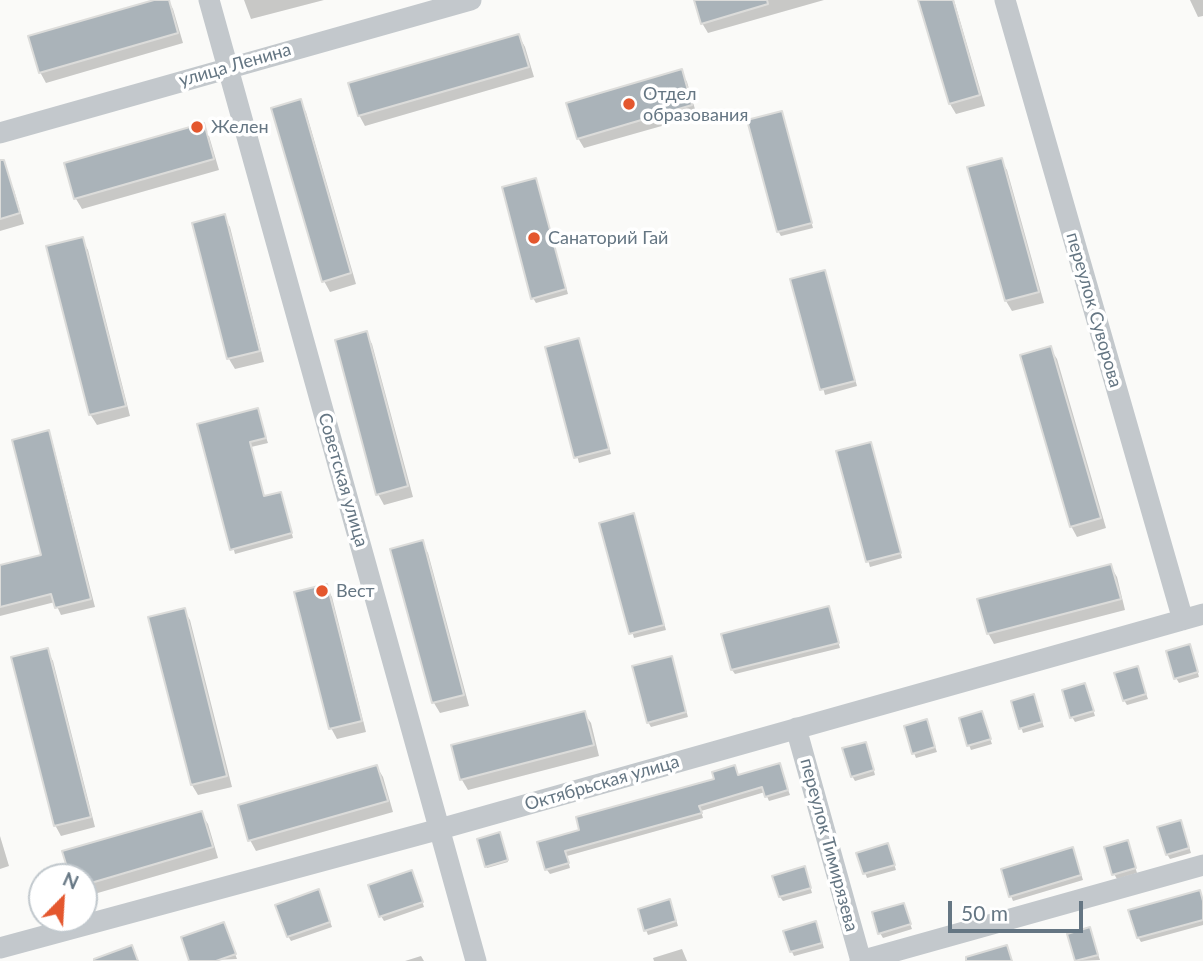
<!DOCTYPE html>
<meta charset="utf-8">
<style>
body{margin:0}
#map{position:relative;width:1203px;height:961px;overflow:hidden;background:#fafaf8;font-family:Lato,sans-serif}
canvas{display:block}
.north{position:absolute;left:28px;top:863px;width:70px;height:70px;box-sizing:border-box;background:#fff;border:2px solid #c1c8cd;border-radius:50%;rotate:24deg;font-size:19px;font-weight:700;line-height:28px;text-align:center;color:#657683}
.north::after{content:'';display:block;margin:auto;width:24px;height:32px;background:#e4572e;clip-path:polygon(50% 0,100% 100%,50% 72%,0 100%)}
.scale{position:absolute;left:948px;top:901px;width:135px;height:32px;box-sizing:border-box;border:4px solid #657683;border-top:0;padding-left:9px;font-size:21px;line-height:24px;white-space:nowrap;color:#657683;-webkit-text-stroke:5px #fff;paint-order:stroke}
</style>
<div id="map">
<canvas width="1203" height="961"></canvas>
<div class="north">N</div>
<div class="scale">50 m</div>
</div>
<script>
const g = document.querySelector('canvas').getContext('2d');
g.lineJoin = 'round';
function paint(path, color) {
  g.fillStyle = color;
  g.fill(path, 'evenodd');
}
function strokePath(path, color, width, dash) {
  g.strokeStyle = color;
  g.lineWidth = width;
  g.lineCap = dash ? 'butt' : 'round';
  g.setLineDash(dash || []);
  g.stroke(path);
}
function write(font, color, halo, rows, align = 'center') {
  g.font = font + ' Lato,sans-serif';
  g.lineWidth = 7;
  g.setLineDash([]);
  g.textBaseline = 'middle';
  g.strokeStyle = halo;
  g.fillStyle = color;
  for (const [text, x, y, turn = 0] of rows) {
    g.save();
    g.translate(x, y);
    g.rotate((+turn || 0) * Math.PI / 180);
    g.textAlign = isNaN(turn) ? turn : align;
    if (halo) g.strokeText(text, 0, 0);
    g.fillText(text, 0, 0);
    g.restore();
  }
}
paint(new Path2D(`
 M160 0H168L173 9 183 43 46 83 40 72Z
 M244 0H324L251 19Z
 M695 0H824L708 33 702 23Z
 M920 0H954L985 106 956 114 950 104Z
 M1190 0H1203V16L1198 17Z
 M519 36 525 47 534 77 365 126 359 115Z
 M681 71 687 82 697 116 584 148 578 138Z
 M300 101 306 112 356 284 330 292 324 281Z
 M781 113 813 228 781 236 778 231Z
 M203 125 209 136 219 170 82 209 76 199 66 164Z
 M1001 160 1007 170 1044 303 1012 311 1006 301 970 169Z
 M8 179 14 190 24 224 0 231V181Z
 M536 180 568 294 536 303 533 298Z
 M224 216 230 227 264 362 235 369 229 359 194 224Z
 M82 239 88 250 130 416 97 425 90 414Z
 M824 272 857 386 825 395 792 280Z
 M366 333 372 344 413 497 384 505 378 494Z
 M579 340 611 454 579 463 547 348Z
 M1050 348 1057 359 1106 528 1077 537 1071 526Z
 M257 410 268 443 251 447 265 498 283 499 293 538 235 554 199 425Z
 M48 432 52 440 95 607 61 615 55 602 0 616V567L43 556Z
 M870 444 902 558 870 567 838 452Z
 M633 515 666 630 634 638 601 524Z
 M422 542 428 553 469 706 440 713 434 703 392 550Z
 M1111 567 1117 577 1125 610 994 644 988 633Z
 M326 586 332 597 366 732 337 739 331 728Z
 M829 608 840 648 735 674 732 670Z
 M184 610 190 620 232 787 198 795 192 785Z
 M47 650 53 661 95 827 61 836 55 825Z
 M1192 651 1199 677 1179 683 1176 678Z
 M671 658 688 717 651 727 648 722Z
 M1137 668 1148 699 1127 705 1124 700Z
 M1085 685 1095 716 1075 722 1072 717Z
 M1033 696 1044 727 1023 733 1013 702Z
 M584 713 591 723 599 756 468 790 462 780 454 747Z
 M981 713 992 744 971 750 969 745Z
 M926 721 937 752 916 758 914 753Z
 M868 748 875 775 855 781 852 776Z
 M779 765 790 795 769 801 765 792 701 811 703 818 567 856 570 868 550 874 547 870 539 843 582 831 716 780 735 767 739 776Z
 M377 767 383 777 393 812 256 851 250 840Z
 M201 813 208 824 218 858 84 897V877Z
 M1183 827 1191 853 1170 859 1167 854Z
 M0 836 9 866 0 869Z
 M500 836 508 862 487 868 486 866Z
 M888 845 896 870 867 878 858 854Z
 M1129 847 1137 873 1117 879 1114 874Z
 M1075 854 1083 880 1013 901 1011 896Z
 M806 873 812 893 783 901 780 897Z
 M414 876 424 907 384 921 381 916Z
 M321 896 332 927 291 941 288 936Z
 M1203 901V925L1141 942 1138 937Z
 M903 905 912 929 883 938 880 933Z
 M672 906 678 926 648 935 646 930Z
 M818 928 824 948 794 956 792 952Z
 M226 929 237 959 191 961Z
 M1089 929 1100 960 1077 961 1069 935Z
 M682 949 687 961H654L653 958Z
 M421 956 424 961H405Z`), '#0003');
const building = new Path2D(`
 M154 0H169L178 33 39 73 28 36Z
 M694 0H767L768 4 701 24Z
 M918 0H953L980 95 949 104Z
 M519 34 529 67 358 116 348 83Z
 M682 69 692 105 577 139 566 103Z
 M301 99 351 273 322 282 271 108Z
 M782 111 812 223 777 232 747 120Z
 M204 123 214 159 74 199 64 163Z
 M1002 158 1039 292 1005 301 967 167Z
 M0 160H4L20 213 0 219Z
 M536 178 566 289 531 299 502 187Z
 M225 214 260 351 227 359 192 223Z
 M83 237 126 406 89 415 46 246Z
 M825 270 855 381 820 390 790 279Z
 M367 331 408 486 376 495 335 340Z
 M579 338 609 449 574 458 545 347Z
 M1051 346 1101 518 1070 527 1020 355Z
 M258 408 266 438 250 442 264 496 281 492 292 533 230 550 197 424Z
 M49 430 91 599 55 608 51 594 0 607V565L41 555 12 440Z
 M871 442 901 553 866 562 836 451Z
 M634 513 664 625 629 634 599 523Z
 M423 540 464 695 432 703 390 549Z
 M1111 564 1121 599 987 634 977 599Z
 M327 584 362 721 329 729 294 592Z
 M829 606 839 643 731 670 721 634Z
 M185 608 227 776 191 785 148 617Z
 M1190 644 1198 672 1174 679 1166 651Z
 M48 648 91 817 54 826 11 657Z
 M672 656 686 712 647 723 632 666Z
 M1138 666 1146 694 1123 701 1114 673Z
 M1085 683 1094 711 1070 718 1062 690Z
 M1034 694 1042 722 1019 729 1011 701Z
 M585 711 594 745 460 780 451 745Z
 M982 711 991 739 967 746 959 718Z
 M927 719 935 747 912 754 904 726Z
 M866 742 874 770 851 777 842 748Z
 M780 763 788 790 765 797 762 787 699 806 702 813 565 851 569 863 545 870 537 842 579 830 576 817 714 779 712 772 735 765 738 775Z
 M377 765 388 801 248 841 238 805Z
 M202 811 213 847 84 885V877H70L62 851Z
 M1181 820 1189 848 1166 855 1157 827Z
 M500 832 508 860 485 867 477 839Z
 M1128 840 1136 868 1112 875 1104 847Z
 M888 843 895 865 863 874 856 853Z
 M1073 847 1081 875 1009 897 1001 869Z
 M805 866 811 888 779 897 772 876Z
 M412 870 423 902 379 917 368 885Z
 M319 889 330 922 287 937 275 905Z
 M1200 890 1203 901V920L1137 938 1128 910Z
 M670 899 676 921 644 931 638 909Z
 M904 903 911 924 878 934 872 912Z
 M816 921 822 943 790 952 783 931Z
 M224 922 236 954 216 961H189L181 937Z
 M1090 927 1098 955 1075 961 1067 934Z
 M132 945 138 961H94V959Z
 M1007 945 1012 961H966V957Z`);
paint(building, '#aab3b9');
strokePath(building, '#dcdcda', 2);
strokePath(new Path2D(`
 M209 0 476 961
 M1005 0 1183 620
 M0 133 471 0
 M796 728 861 961
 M0 948 440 829 1203 614
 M860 961 1203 865`), '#c3c8cc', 21);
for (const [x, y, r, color] of [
 [629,104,7,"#e4572e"],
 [197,127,7,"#e4572e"],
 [534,238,7,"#e4572e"],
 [322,591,7,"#e4572e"]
]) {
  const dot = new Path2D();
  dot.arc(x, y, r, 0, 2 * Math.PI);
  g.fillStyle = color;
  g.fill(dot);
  strokePath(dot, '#fff', 2.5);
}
write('18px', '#657683', '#fff', [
 ["улица Ленина",235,65,-16],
 ["переулок Суворова",1094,310,74],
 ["Советская улица",343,480,74],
 ["Октябрьская улица",602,783,-16],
 ["переулок Тимирязева",829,845,75]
]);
write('18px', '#657683', '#fff', [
 ["Отдел",643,94],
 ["образования",643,115],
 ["Желен",211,127],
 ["Санаторий Гай",548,238],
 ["Вест",336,591]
], 'left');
</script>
